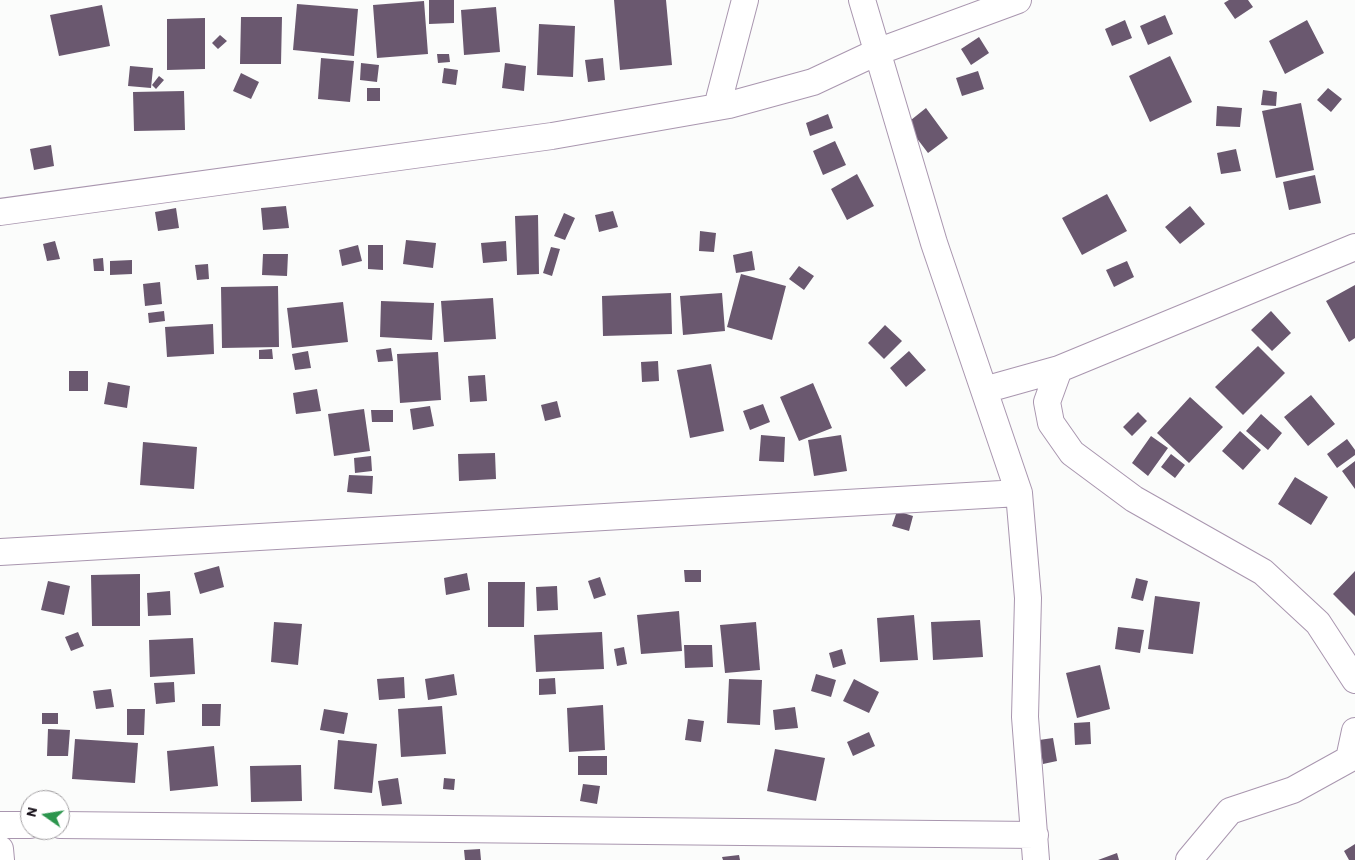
<!DOCTYPE html>
<style>
body{margin:0}
#map{position:relative;width:1355px;height:860px;overflow:hidden;background:#fbfcfb;font-family:Barlow,sans-serif}
canvas{display:block}
.north{position:absolute;left:20px;top:790px;width:50px;height:50px;box-sizing:border-box;background:#fff;border:1px solid #a19ea1;border-radius:50%;rotate:283deg;font-size:14px;font-weight:700;line-height:20px;text-align:center;color:#130c15}
.north::after{content:'';display:block;margin:auto;width:18px;height:22px;background:#2c954d;clip-path:polygon(50% 0,100% 100%,50% 72%,0 100%)}
</style>
<div id="map">
<canvas width="1355" height="860"></canvas>
<div class="north">N</div>
</div>
<script>
const g = document.querySelector('canvas').getContext('2d');
g.lineJoin = 'round';
function paint(path, color) {
  g.fillStyle = color;
  g.fill(path, 'evenodd');
}
function strokePath(path, color, width, dash) {
  g.strokeStyle = color;
  g.lineWidth = width;
  g.lineCap = dash ? 'butt' : 'round';
  g.setLineDash(dash || []);
  g.stroke(path);
}
paint(new Path2D(`
 M429 0H454V23L429 24Z
 M614 0H666L672 65 620 70Z
 M1229 0H1248L1253 7 1235 19 1224 3Z
 M424 1 428 54 377 58 373 5Z
 M297 4 358 9 354 56 293 50Z
 M102 5 110 46 59 56 50 15Z
 M496 7 500 52 464 55 461 10Z
 M1165 15 1173 34 1148 45 1140 26Z
 M241 17H282L281 64H240Z
 M205 18V69L167 70V19Z
 M1125 20 1132 38 1112 46 1105 29Z
 M1307 20 1324 53 1285 74 1269 41Z
 M539 24 575 26 573 77 537 75Z
 M220 35 227 41 218 49 212 43Z
 M979 37 989 53 971 65 961 49Z
 M437 54H449L450 62 438 63Z
 M1170 56 1192 102 1150 122 1129 76Z
 M321 58 354 61 350 102 318 99Z
 M603 58 605 80 588 82 585 60Z
 M361 63 379 65 377 82 360 80Z
 M505 63 526 66 524 91 502 88Z
 M130 66 153 68 151 88 128 86Z
 M444 68 458 70 456 85 442 83Z
 M978 71 984 89 962 96 956 78Z
 M241 73 259 82 251 99 233 91Z
 M159 76 164 80 156 89 152 85Z
 M367 88H380V101H367Z
 M1328 88 1342 99 1331 112 1317 100Z
 M1263 90 1277 92 1276 106 1261 105Z
 M184 91 185 130 134 131 133 92Z
 M1301 103 1314 170 1276 178 1262 111Z
 M1217 106 1242 108 1240 127 1216 126Z
 M926 108 948 138 928 153 906 124Z
 M828 114 833 128 810 136 806 123Z
 M835 141 846 165 823 175 813 151Z
 M51 145 54 166 34 170 30 149Z
 M1236 149 1241 171 1221 174 1217 153Z
 M857 174 874 206 847 220 831 189Z
 M1315 175 1321 203 1289 210 1283 182Z
 M1107 194 1127 231 1082 255 1062 218Z
 M286 206 289 228 263 230 261 208Z
 M1190 206 1205 224 1180 244 1165 227Z
 M176 208 179 228 158 231 155 212Z
 M613 211 618 227 599 232 595 215Z
 M564 213 575 218 565 240 554 236Z
 M538 215 539 274 517 275 515 216Z
 M700 231 716 233 714 252 699 251Z
 M406 240 436 243 433 268 403 264Z
 M55 241 60 259 47 261 43 244Z
 M506 241 507 261 483 263 481 243Z
 M358 245 362 261 342 266 339 250Z
 M368 245H383V270L368 269Z
 M551 247 560 249 552 276 543 273Z
 M752 251 755 270 736 273 733 255Z
 M263 254H288L287 276 262 275Z
 M103 258 104 271H94L93 259Z
 M132 260V274L110 275V261Z
 M1127 261 1134 277 1114 287 1106 270Z
 M208 264 209 279 197 280 195 265Z
 M799 266 814 276 804 290 789 279Z
 M741 274 786 286 772 340 727 327Z
 M160 282 162 304 145 306 143 284Z
 M1355 285V338L1349 342 1326 301Z
 M278 286 279 347 222 348 221 287Z
 M671 293 672 334 603 336 602 296Z
 M722 293 725 331 683 335 680 296Z
 M493 298 496 339 444 342 441 301Z
 M381 301 434 303 432 340 380 337Z
 M343 302 348 342 292 348 287 308Z
 M164 311 165 321 149 323 148 313Z
 M1271 311 1291 333 1272 351 1251 330Z
 M213 324 214 354 167 357 165 327Z
 M885 325 902 341 884 359 868 343Z
 M1258 346 1285 373 1243 415 1215 387Z
 M391 348 393 361 378 362 376 350Z
 M272 349 273 359H259V350Z
 M308 351 311 368 295 370 292 354Z
 M909 351 926 370 906 387 890 368Z
 M438 352 441 400 400 403 397 354Z
 M658 361 659 381 642 382 641 362Z
 M711 364 724 431 690 438 677 370Z
 M69 371H88V391H69Z
 M485 375 487 401 470 402 468 376Z
 M108 382 130 386 127 408 104 404Z
 M813 383 832 428 799 441 780 397Z
 M317 389 321 411 296 414 293 393Z
 M1311 395 1335 424 1308 446 1284 417Z
 M1190 397 1223 427 1189 463 1157 433Z
 M557 401 561 417 545 421 541 405Z
 M763 404 770 422 750 430 743 411Z
 M430 406 434 426 413 430 410 409Z
 M364 409 370 451 334 456 328 414Z
 M371 410H393V422H372Z
 M1138 412 1147 421 1132 436 1123 427Z
 M1261 414 1282 433 1268 450 1246 431Z
 M1240 431 1261 450 1243 470 1222 451Z
 M761 435 785 437 784 462 759 461Z
 M841 435 847 471 814 476 808 440Z
 M1151 436 1168 448 1148 476 1132 463Z
 M1347 439 1355 450V455L1337 468 1327 454Z
 M143 442 197 447 194 489 140 485Z
 M495 453 496 479 459 481 458 454Z
 M1171 454 1185 465 1175 478 1161 467Z
 M371 456 372 471 355 473 354 458Z
 M1355 461V489L1342 471Z
 M349 475 373 476 372 494 347 492Z
 M1295 477 1328 497 1311 525 1278 504Z
 M897 511 913 516 909 531 892 526Z
 M219 566 224 587 200 594 194 573Z
 M684 570H701V582H685Z
 M1355 571V616L1333 594Z
 M467 573 470 590 446 595 444 578Z
 M140 574V626H92L91 575Z
 M600 577 606 595 594 599 588 581Z
 M1136 578 1148 581 1143 601 1131 598Z
 M48 581 70 586 64 615 41 610Z
 M488 582H525L524 627H488Z
 M557 586 558 610 537 611 536 587Z
 M170 591 171 615 148 616 147 593Z
 M1155 596 1200 602 1193 654 1148 649Z
 M679 611 682 651 641 654 637 615Z
 M914 615 918 660 880 662 877 618Z
 M980 620 983 657 933 660 931 622Z
 M274 622 302 624 298 665 271 662Z
 M756 622 760 670 725 673 720 625Z
 M1118 627 1144 630 1140 653 1115 649Z
 M78 632 84 646 71 651 65 637Z
 M602 632 604 669 536 672 534 635Z
 M193 638 195 674 150 677 149 640Z
 M684 645H712L713 667 685 668Z
 M624 647 627 664 617 666 614 649Z
 M842 649 846 664 833 668 829 653Z
 M1100 665 1110 709 1077 718 1066 673Z
 M454 674 457 695 428 700 425 679Z
 M816 674 836 680 831 697 811 691Z
 M404 677 405 698 379 700 377 679Z
 M555 678 556 694 539 695V679Z
 M729 679 762 680 760 725 727 723Z
 M854 679 879 692 869 713 843 701Z
 M174 682 175 702 156 704 154 683Z
 M111 689 114 707 96 709 93 691Z
 M202 704H221L220 726H202Z
 M603 705 605 750 569 752 567 708Z
 M442 706 446 754 401 757 398 709Z
 M795 707 798 728 775 730 773 710Z
 M127 709H145L144 735H127Z
 M324 709 348 713 344 734 320 730Z
 M42 713H58V724H42Z
 M688 719 704 721 701 742 685 740Z
 M1090 722 1091 744 1075 745 1074 723Z
 M48 729 70 730 68 756H47Z
 M869 732 875 746 853 756 847 742Z
 M1053 738 1057 761 1043 764 1039 740Z
 M75 739 138 743 135 783 72 779Z
 M338 740 377 744 372 793 334 789Z
 M214 746 218 786 170 791 167 751Z
 M775 749 825 758 816 801 767 791Z
 M578 756H607V775H578Z
 M301 765 302 801 251 802 250 766Z
 M398 778 402 804 382 806 378 781Z
 M444 778 455 779 454 790 443 789Z
 M583 784 600 786 597 804 580 801Z
 M1355 844V860H1349L1344 851Z
 M480 849 481 860H465L464 850Z
 M1117 853 1119 860H1098Z
 M739 855 740 860H723L722 857Z`), '#6a586f');
const minor = new Path2D(`
 M862 0 934 243 1019 493 1028 598 1025 717 1036 860
 M717 107 745 0
 M0 212 552 136 729 105 813 82 877 52 1018 0
 M1059 369 1047 402 1051 423 1072 453 1134 499 1263 572 1318 623 1355 680
 M984 390 1059 369 1355 247
 M0 552 1019 493
 M0 825H30
 M60 825 1035 835
 M0 849 1 860
 M1189 860 1230 811 1293 790 1349 759 1355 731`);
strokePath(minor, '#a996af', 28);
strokePath(minor, '#fff', 26);
</script>
